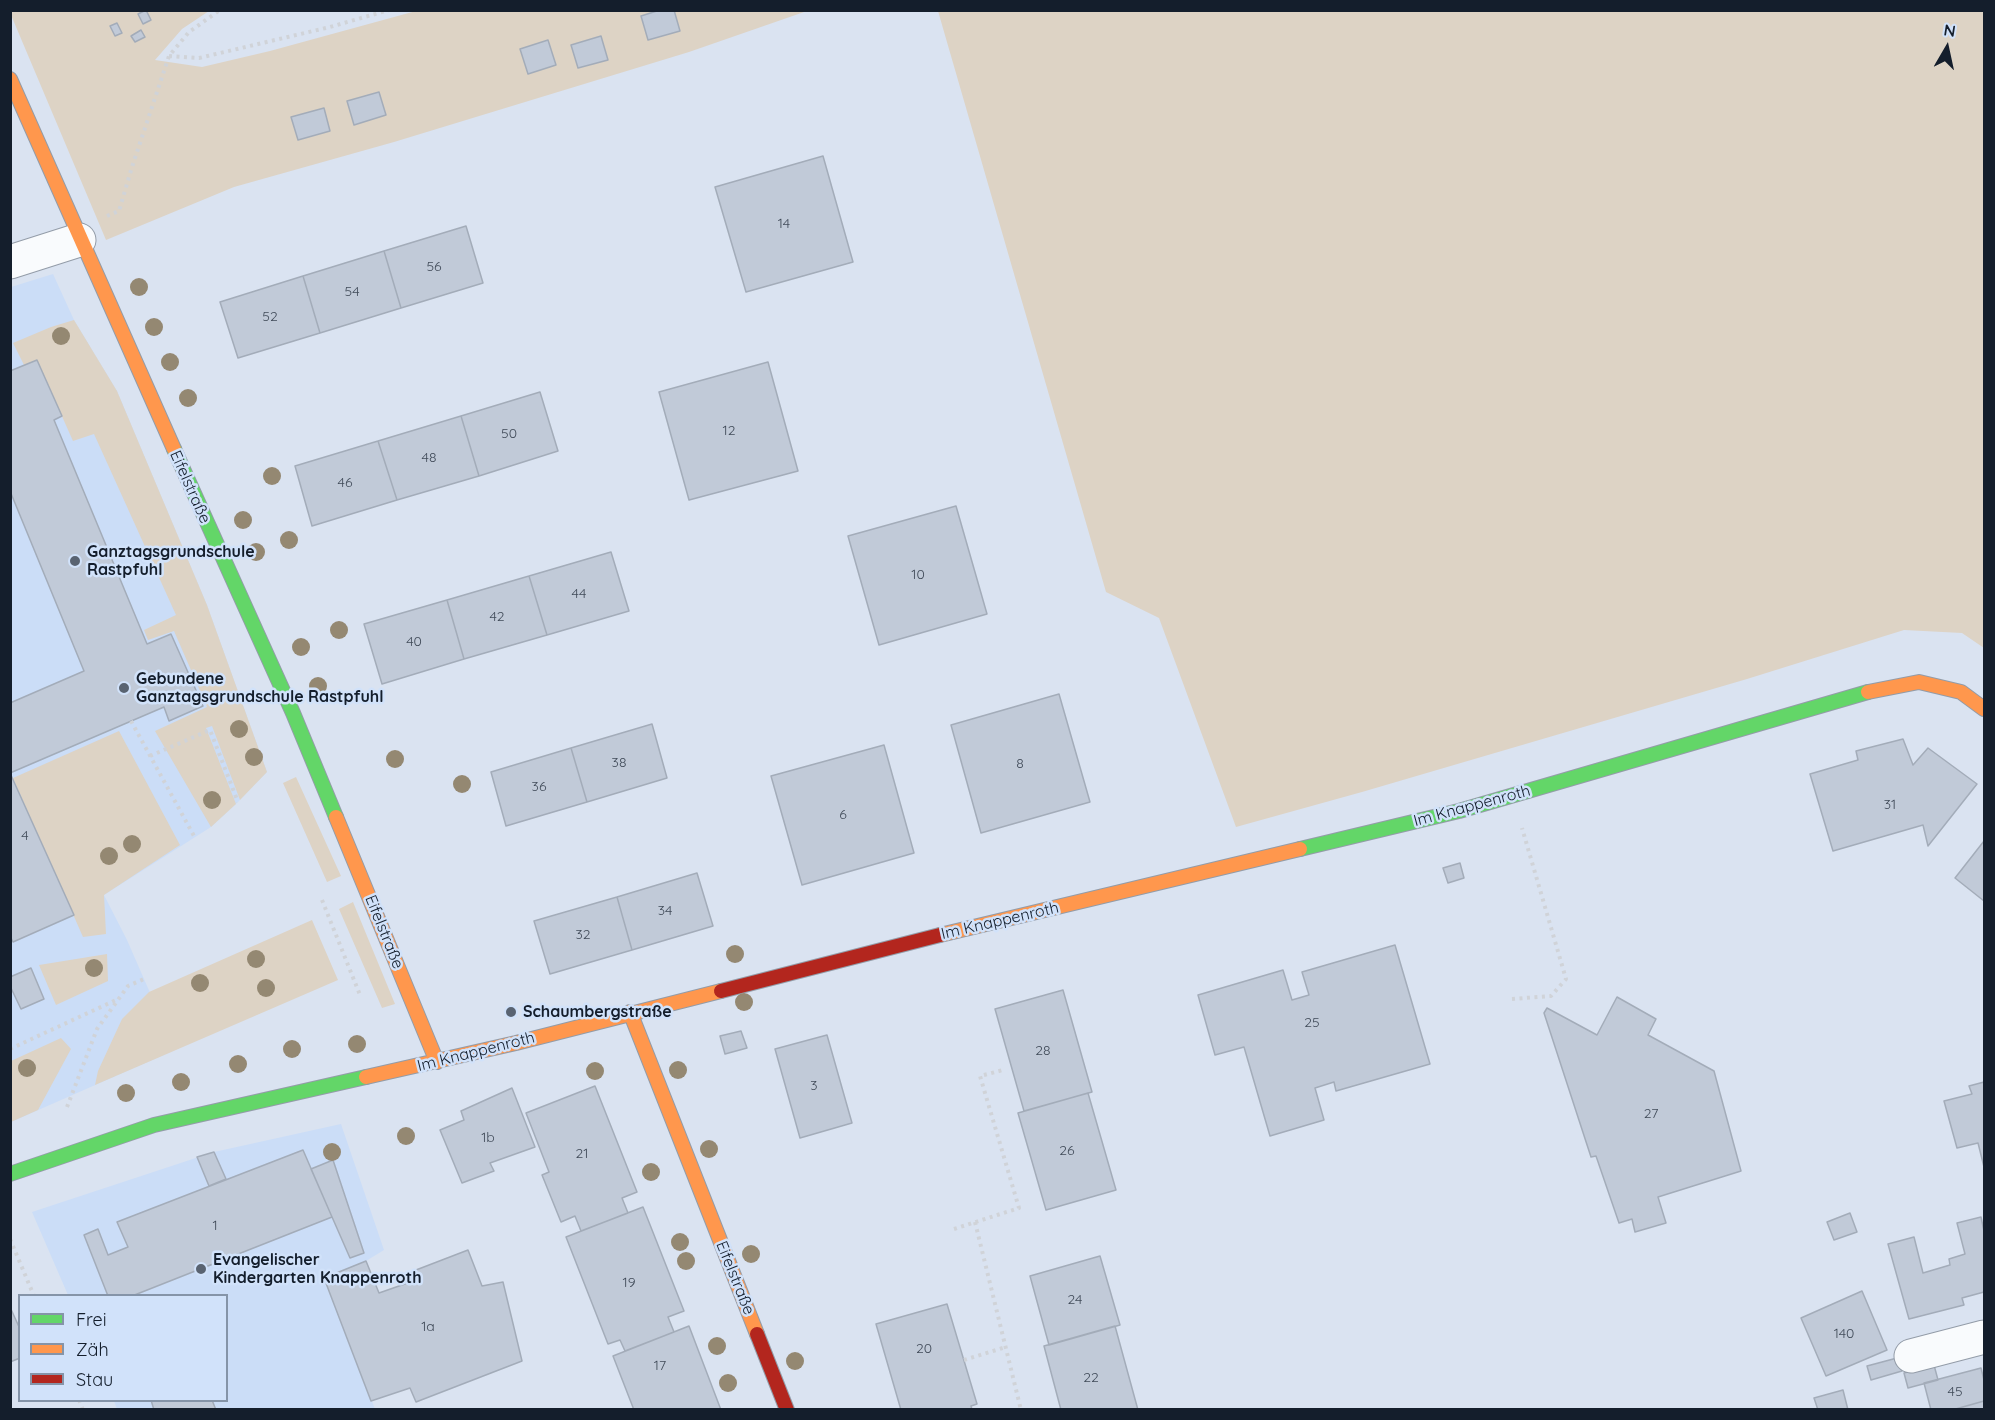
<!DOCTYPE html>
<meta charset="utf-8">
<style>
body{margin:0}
#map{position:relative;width:1995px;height:1420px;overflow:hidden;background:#dae3f1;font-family:Quicksand,sans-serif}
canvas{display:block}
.frame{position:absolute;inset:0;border:12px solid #141e2c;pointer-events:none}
.legend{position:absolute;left:18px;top:1294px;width:210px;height:108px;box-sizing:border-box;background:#d1e2fa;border:2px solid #8594a8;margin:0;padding:8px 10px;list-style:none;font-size:18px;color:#141e2c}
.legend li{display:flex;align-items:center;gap:12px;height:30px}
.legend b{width:30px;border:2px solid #8594a8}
.north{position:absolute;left:1917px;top:18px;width:60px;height:60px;-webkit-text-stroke:4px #d1e2fa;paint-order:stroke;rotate:9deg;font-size:16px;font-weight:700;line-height:24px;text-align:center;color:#141e2c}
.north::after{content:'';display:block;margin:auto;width:21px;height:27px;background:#141e2c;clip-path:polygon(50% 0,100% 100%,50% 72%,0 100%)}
</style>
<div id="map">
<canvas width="1995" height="1420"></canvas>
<div class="frame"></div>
<ul class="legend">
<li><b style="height:8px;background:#63d668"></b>Frei</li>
<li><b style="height:8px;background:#ff974d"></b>Zäh</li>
<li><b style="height:8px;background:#b3261e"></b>Stau</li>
</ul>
<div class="north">N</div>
</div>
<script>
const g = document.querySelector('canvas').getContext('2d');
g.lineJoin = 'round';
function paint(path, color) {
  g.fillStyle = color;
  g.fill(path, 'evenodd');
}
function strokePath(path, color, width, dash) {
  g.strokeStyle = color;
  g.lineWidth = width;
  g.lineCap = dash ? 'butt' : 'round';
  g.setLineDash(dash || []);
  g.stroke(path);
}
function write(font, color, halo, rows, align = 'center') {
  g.font = font + ' Quicksand,sans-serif';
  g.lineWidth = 5;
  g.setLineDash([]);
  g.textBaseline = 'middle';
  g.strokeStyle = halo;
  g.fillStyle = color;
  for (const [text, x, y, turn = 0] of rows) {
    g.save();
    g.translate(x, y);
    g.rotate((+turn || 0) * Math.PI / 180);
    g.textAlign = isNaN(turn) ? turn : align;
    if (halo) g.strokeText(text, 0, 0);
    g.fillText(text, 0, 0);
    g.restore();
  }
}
paint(new Path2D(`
 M53 274 74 320 117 391 207 605 267 772 236 804 211 827 104 895 127 940 175 1050 11 1122V287Z
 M341 1124 384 1250 366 1261 324 1278 375 1409H117L114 1401 226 1400V1296L68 1295 32 1212 214 1152Z`), '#cbddf7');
paint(new Path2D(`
 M10 11H209L182 29 155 60 202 67 270 51 416 11H807L689 52 394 142 234 187 106 240 11 15Z
 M938 11H1984V648L1962 633 1904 630 1747 679 1362 792 1236 827 1159 618 1106 592Z
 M74 320 117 391 207 605 267 772 240 800 212 726 206 728 236 804 211 827 155 731 207 707 174 631 148 640 144 630 176 615 94 434 73 441 37 360 24 365 13 343 51 327Z
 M119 731 180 845 104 895 106 934 83 937 13 778Z
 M296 777 341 876 327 882 283 783Z
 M353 902 395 1004 382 1008 339 909Z
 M312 920 338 980 95 1085 98 1071 122 1019 149 992Z
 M107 954 108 981 56 1005 39 965Z
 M61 1038 71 1049 38 1110 11 1122V1061Z`), '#ddd3c5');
const building = new Path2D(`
 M146 10 151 20 143 24 138 14Z
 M660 10H674L680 31 648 40 641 16Z
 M117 23 122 33 115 36 110 26Z
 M141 30 145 37 135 42 131 36Z
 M601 36 608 60 578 68 571 45Z
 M548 40 556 65 528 74 520 49Z
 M379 92 386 115 354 125 347 101Z
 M324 108 330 131 298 140 291 117Z
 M823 156 853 262 746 292 715 187Z
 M466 226 483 283 401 308 384 251Z
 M384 251 401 308 320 333 303 276Z
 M303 276 320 333 238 358 220 302Z
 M37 360 62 416 54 420 147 644 171 634 203 706 169 721 164 707 10 773V703L84 671 10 491V371Z
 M768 362 798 471 689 500 659 392Z
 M540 392 558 451 479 476 461 416Z
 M461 416 479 476 397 500 378 441Z
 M378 441 397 500 312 526 295 466Z
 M956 506 987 614 879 645 848 536Z
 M611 552 629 611 547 635 529 576Z
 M529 576 547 635 464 659 447 600Z
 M447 600 464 659 382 684 364 624Z
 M1059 694 1090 802 981 833 951 725Z
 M652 724 667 778 587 802 571 748Z
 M1903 739 1913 765 1928 748 1977 784 1928 846 1923 825 1833 851 1810 774 1858 760 1856 751Z
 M884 745 914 853 802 885 771 776Z
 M571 748 587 802 506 826 491 772Z
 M10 773 74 915 13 942 10 936Z
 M1984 841V901L1955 878Z
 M1460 863 1464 878 1448 883 1443 868Z
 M697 873 713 926 632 950 617 897Z
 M617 897 632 950 550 974 534 921Z
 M1395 945 1430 1064 1336 1091 1334 1082 1315 1088 1324 1120 1270 1136 1244 1047 1215 1055 1198 995 1283 970 1292 1000 1309 995 1302 972Z
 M31 968 44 999 21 1009 10 986V977Z
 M1063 990 1092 1092 1024 1111 995 1009Z
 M1617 997 1656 1019 1648 1035 1714 1071 1741 1171 1658 1197 1666 1223 1635 1232 1632 1219 1619 1223 1596 1156 1591 1157 1544 1013 1547 1008 1597 1035Z
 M741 1031 747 1048 725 1054 720 1036Z
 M827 1035 852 1123 800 1138 775 1049Z
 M1984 1082V1167L1978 1143 1957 1148 1944 1101 1972 1094 1969 1086Z
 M595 1086 637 1192 622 1198 628 1213 581 1231 575 1216 561 1222 542 1175 549 1172 526 1113Z
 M512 1088 535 1147 490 1163 494 1171 462 1183 440 1130 464 1120 461 1111Z
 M1088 1093 1116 1190 1046 1210 1018 1113Z
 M303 1150 332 1217 132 1296H108L84 1235 98 1229 108 1255 128 1247 117 1222Z
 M214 1152 226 1179 209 1186 197 1157Z
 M333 1160 364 1253 350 1258 311 1169Z
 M643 1207 684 1311 668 1317 674 1332 625 1351 620 1340 608 1344 566 1237Z
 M1850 1213 1857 1232 1834 1240 1827 1222Z
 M1981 1217 1984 1231V1292L1962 1298 1964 1305 1909 1319 1888 1244 1914 1237 1923 1273 1950 1265 1949 1259 1965 1254 1957 1223Z
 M468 1250 482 1286 503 1282 522 1361 416 1402 410 1388 371 1401 324 1278 366 1261 379 1293 419 1279 416 1270Z
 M1100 1256 1120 1325 1049 1345 1030 1276Z
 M1862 1291 1887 1350 1826 1376 1801 1318Z
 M947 1304 977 1404 971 1406 972 1410H901L876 1324Z
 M10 1307 20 1329V1358L10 1362Z
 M689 1326 721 1410H634L613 1356Z
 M1115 1326 1138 1410H1061L1044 1346Z
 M1897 1358 1902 1371 1871 1380 1867 1366Z
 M1934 1365 1938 1380 1908 1388 1904 1373Z
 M1981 1368 1984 1380V1401L1952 1410H1931L1924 1383Z
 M1843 1390 1848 1410H1818L1814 1398Z
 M151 1400H212L216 1410H154Z
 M1984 1401V1410H1952Z`);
paint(building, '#c1cad8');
strokePath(building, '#a3acb9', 1.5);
const street = new Path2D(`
 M10 262 79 240
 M1911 1356 1984 1337`);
const fast = new Path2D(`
 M174 449 293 713 336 817
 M1300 849 1459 811 1868 692
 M10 1174 154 1125 366 1077`);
const slow = new Path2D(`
 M10 79 174 449
 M1868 692 1919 682 1961 692 1984 709
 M336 817 437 1062
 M940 935 1300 849
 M630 1012 757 1334
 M366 1077 516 1043 721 991`);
const jam = new Path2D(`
 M721 991 940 935
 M757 1334 787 1410`);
strokePath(street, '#939ca8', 35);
strokePath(fast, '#939ca8', 16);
strokePath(slow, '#939ca8', 16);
strokePath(jam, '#939ca8', 16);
strokePath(new Path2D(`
 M169 56 199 58 330 27 389 10
 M107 216 119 211 132 167 169 56 189 32 220 10
 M131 721 194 836
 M150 756 210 730 238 802
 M322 900 360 995
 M1512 999 1551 996 1566 979 1522 828
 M10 1049 116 1000
 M67 1107 97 1029 128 986 144 979
 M975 1222 1021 1410
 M954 1229 1019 1208 980 1076 1003 1070
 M10 1239 34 1296
 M964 1360 1006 1347
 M79 1400 83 1410`), '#d0d3d8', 4, [3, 4.5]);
strokePath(street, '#f9fbfd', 33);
strokePath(fast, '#63d668', 14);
strokePath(slow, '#ff974d', 14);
strokePath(jam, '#b3261e', 14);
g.fillStyle = '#948872';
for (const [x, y] of [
 [139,287],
 [154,327],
 [61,336],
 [170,362],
 [188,398],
 [272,476],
 [243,520],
 [289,540],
 [256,552],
 [339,630],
 [301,647],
 [318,686],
 [239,729],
 [254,757],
 [395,759],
 [462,784],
 [212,800],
 [132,844],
 [109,856],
 [735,954],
 [256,959],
 [94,968],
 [200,983],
 [266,988],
 [744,1002],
 [357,1044],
 [292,1049],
 [238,1064],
 [27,1068],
 [678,1070],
 [595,1071],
 [181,1082],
 [126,1093],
 [406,1136],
 [709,1149],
 [332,1152],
 [651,1172],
 [680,1242],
 [751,1254],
 [686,1261],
 [717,1346],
 [795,1361],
 [728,1383]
]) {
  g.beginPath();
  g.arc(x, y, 9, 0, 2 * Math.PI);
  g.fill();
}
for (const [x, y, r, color] of [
 [75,561,6,"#596371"],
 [124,688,6,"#596371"],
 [511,1012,6,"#596371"],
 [201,1269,6,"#596371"]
]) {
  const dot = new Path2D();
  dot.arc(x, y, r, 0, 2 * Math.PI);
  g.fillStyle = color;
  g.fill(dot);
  strokePath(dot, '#d1e2fa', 2);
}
write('14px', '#414b59', null, [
 ["14",784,224],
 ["56",434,267],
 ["54",352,292],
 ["52",270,317],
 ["12",729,431],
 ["50",509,434],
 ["48",429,458],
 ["46",345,483],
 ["10",918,575],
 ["44",579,594],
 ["42",497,617],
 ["40",414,642],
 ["38",619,763],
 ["8",1020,764],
 ["36",539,787],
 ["31",1890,805],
 ["6",843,815],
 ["4",25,836],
 ["34",665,911],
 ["32",583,935],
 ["25",1312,1023],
 ["28",1043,1051],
 ["3",814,1086],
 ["27",1651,1114],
 ["1b",488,1138],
 ["26",1067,1151],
 ["21",582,1154],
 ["1",215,1226],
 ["19",629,1283],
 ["24",1075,1300],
 ["1a",428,1327],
 ["140",1844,1334],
 ["20",924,1349],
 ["17",660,1366],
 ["22",1091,1378],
 ["45",1955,1392]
]);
write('16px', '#141e2c', '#d1e2fa', [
 ["Eifelstraße",190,487,66],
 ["Im Knappenroth",1472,806,-15],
 ["Im Knappenroth",1000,921,-13],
 ["Eifelstraße",384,932,68],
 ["Im Knappenroth",476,1052,-14],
 ["Eifelstraße",735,1278,68]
]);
write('bold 16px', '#141e2c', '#d1e2fa', [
 ["Ganztagsgrundschule",87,552],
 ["Rastpfuhl",87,570],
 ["Gebundene",136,679],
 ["Ganztagsgrundschule Rastpfuhl",136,697],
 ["Schaumbergstraße",523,1012],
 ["Evangelischer",213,1260],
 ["Kindergarten Knappenroth",213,1278]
], 'left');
</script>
